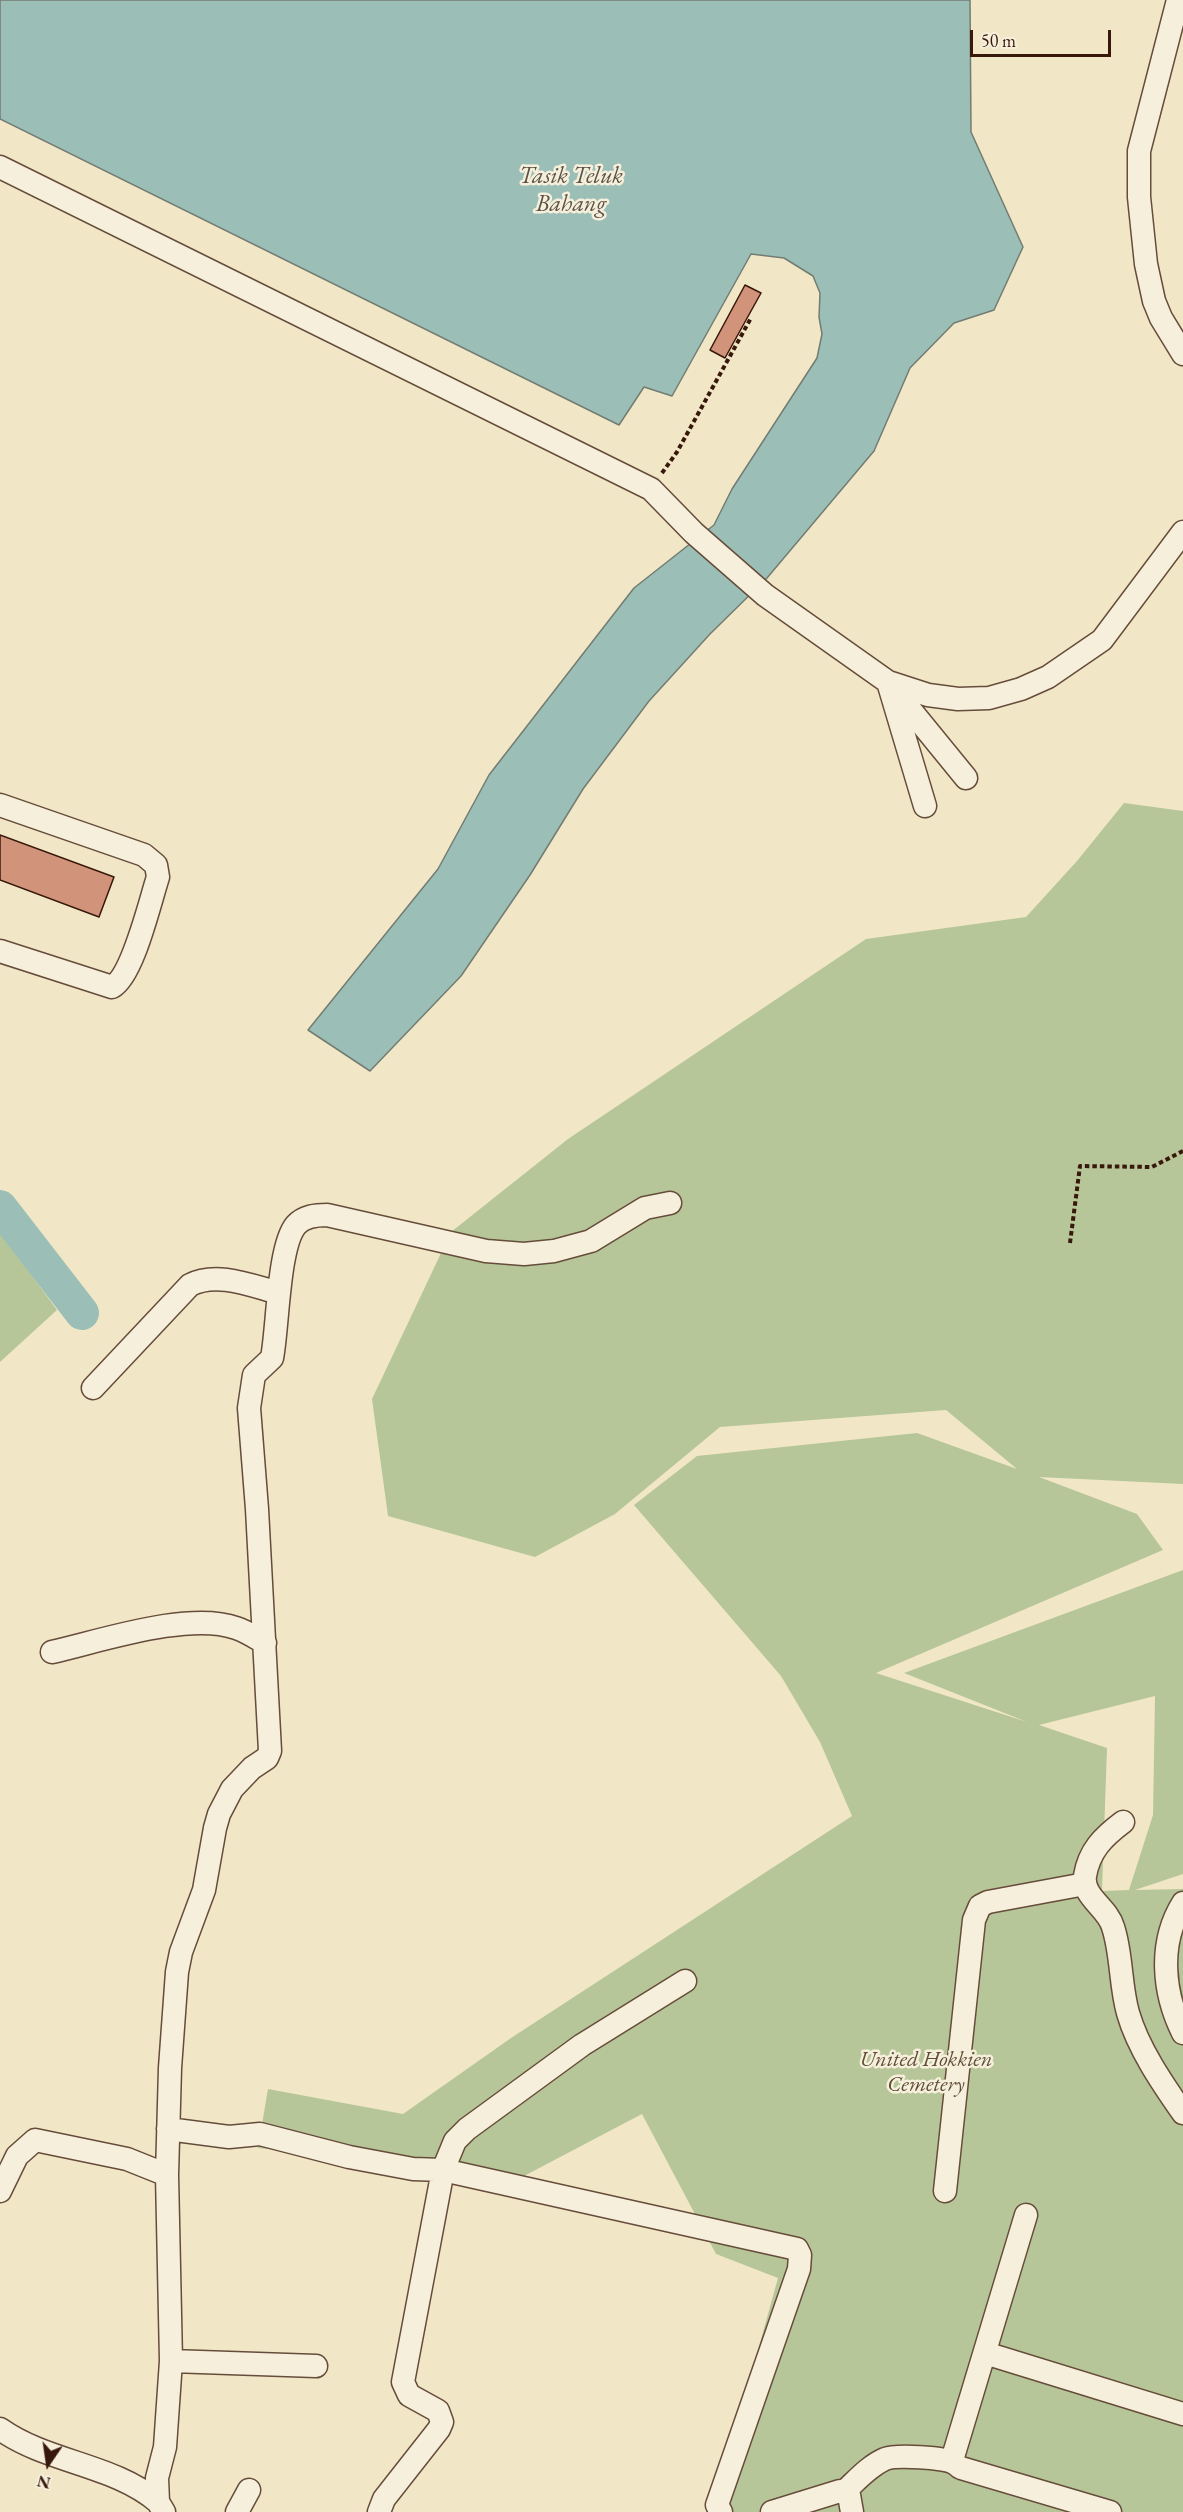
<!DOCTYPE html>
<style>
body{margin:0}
#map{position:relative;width:1183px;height:2512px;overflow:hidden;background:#f1e7c7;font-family:"EB Garamond",serif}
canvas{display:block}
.north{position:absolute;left:18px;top:2434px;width:60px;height:60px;-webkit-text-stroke:4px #f6efdb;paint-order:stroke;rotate:193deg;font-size:16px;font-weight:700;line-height:24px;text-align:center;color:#38180b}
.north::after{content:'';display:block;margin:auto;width:21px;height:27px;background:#38180b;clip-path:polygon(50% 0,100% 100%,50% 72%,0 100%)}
.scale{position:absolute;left:970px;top:30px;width:141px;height:27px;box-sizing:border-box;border:3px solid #38180b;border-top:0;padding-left:8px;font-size:18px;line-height:21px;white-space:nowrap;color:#38180b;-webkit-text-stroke:4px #f6efdb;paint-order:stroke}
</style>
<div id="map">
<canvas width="1183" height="2512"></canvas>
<div class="north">N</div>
<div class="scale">50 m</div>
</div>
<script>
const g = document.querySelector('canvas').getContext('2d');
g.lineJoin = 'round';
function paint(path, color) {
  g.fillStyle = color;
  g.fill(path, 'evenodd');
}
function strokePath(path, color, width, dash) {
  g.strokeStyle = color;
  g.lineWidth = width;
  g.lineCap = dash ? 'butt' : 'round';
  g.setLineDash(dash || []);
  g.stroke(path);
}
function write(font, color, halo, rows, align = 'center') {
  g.font = font + ' "EB Garamond",serif';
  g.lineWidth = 5;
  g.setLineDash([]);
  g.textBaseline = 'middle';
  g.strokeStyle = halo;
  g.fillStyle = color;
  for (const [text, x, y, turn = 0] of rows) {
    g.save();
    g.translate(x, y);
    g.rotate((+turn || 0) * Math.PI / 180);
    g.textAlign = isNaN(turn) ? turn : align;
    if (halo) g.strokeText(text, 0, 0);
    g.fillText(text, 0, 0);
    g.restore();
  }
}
paint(new Path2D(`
 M1124 803 1183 811V1484L1039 1477 1137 1514 1163 1550 876 1673 1027 1722 904 1673 1183 1570V1874L1135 1890 1183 1889V2512H713L778 2278 716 2254 642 2114 524 2176 258 2148 268 2089 403 2114 511 2038 852 1816 820 1742 781 1676 634 1505 697 1456 917 1433 1017 1469 946 1410 720 1427 615 1514 535 1557 388 1516 372 1399 451 1232 568 1139 866 939 1026 917 1077 861ZM1155 1696 1153 1815 1129 1890 1102 1891 1107 1748 1039 1725Z
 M0 1232 57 1310 0 1362Z`), '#b7c698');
const water = new Path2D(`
 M0 0H970L971 132 1023 247 994 310 954 323 910 368 874 451 767 578 710 634 649 701 583 789 530 875 461 976 370 1071 308 1030 438 869 489 775 634 588 714 525 732 489 817 358 822 334 819 317 820 293 813 276 784 258 751 254 672 396 644 387 619 425 0 119Z`);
paint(water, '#9bbfb7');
strokePath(water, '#737c72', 1.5);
strokePath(new Path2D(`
 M0 1207 82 1313`), '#9bbfb7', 34);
const building = new Path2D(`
 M745 285 761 293 725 358 710 350Z
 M0 835 114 877 99 917 0 880Z`);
paint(building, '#d19379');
strokePath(building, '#38180b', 1.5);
const minor = new Path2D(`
 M1178 0 1139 151V197L1146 264 1154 301 1161 318 1183 354
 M0 167 651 489 694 533 765 595 888 682 928 695 958 699 989 698 1021 689 1048 677 1102 640 1183 532
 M888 682 925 806
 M895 691 966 778
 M0 805 144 855 156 865 158 877C150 901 133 976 112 987L0 951
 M93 1388 190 1285C217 1271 252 1286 279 1293
 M52 1652C101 1641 189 1611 236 1628 246 1631 256 1638 265 1643
 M1123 1822C1103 1837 1089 1851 1085 1876 1082 1897 1108 1908 1113 1927 1122 1954 1120 1985 1128 2013 1138 2048 1162 2083 1183 2113
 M1183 1903C1158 1943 1163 1993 1183 2033
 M168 2129 229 2137 260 2134 349 2157 413 2169 443 2170 797 2249 800 2255 799 2269 717 2505 721 2512
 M0 2191 17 2156 35 2140 127 2159 167 2175
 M945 2191 974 1920 980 1906 988 1902 1085 1884
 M985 2353 1183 2414
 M171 2361 316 2366
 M0 2429C48 2463 113 2464 158 2502
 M954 2462 953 2457 1026 2215
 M845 2491C857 2480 869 2466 885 2459 895 2455 945 2457 954 2463 957 2464 958 2467 961 2468L1110 2512
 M164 2512 158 2502 157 2478 165 2447 171 2361 167 2175 170 2068 177 1972 181 1952 204 1890 215 1828 219 1814 232 1789 252 1768 267 1758 270 1751 257 1509 249 1408 254 1375 272 1358C278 1328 278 1246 296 1225 304 1216 316 1215 327 1215L486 1251 524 1254 554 1251 591 1241 645 1208 670 1203
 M237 2512 249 2490
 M379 2512 384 2499 439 2429 442 2422 438 2411 409 2395 403 2382 443 2170 455 2141 467 2129 582 2045 685 1981
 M772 2512 840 2491 849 2495 852 2512`);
strokePath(minor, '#664c3a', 25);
strokePath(new Path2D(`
 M662 473 677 452 751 318
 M1070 1243 1080 1166 1152 1167 1183 1151`), '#38180b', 4, [4.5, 3]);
strokePath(minor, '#f6efdb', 22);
write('italic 22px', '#5e4c35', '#f6efdb', [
 ["United Hokkien",926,2060],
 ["Cemetery",926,2085]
]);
write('italic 24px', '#5b5247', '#f6efdb', [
 ["Tasik Teluk",571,176],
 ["Bahang",571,204]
]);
</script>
